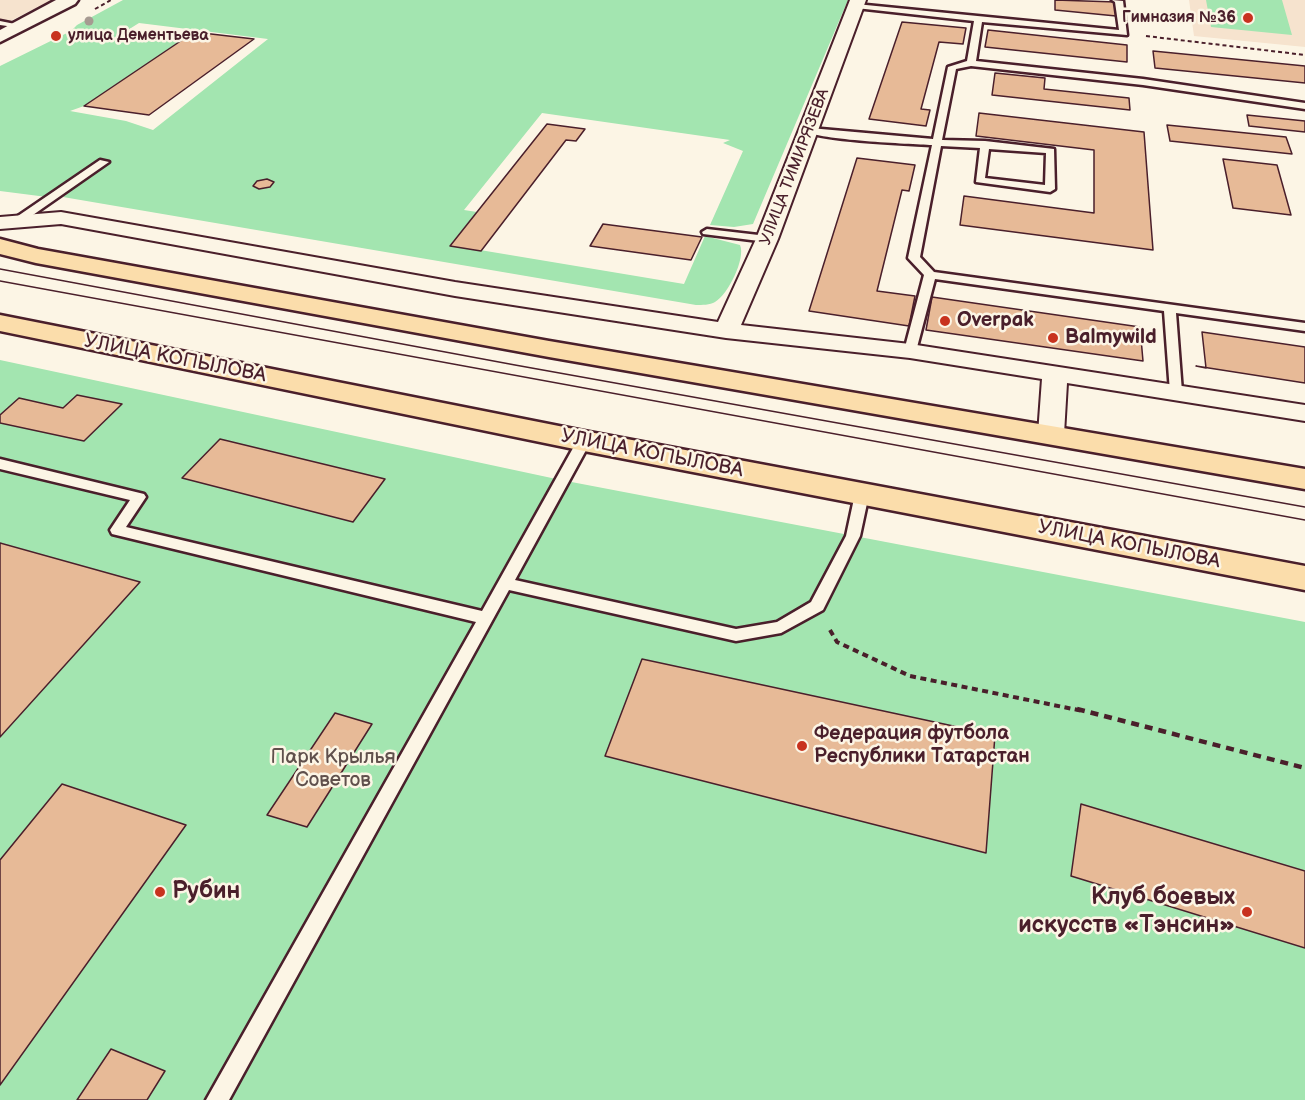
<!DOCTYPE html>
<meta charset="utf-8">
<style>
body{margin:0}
canvas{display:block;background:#fcf5e5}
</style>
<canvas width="1305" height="1100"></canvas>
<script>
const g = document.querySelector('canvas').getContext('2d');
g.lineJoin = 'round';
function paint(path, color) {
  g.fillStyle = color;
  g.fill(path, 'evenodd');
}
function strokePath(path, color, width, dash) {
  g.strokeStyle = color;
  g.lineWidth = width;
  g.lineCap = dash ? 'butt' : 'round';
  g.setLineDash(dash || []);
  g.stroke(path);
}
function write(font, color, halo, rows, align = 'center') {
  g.font = font + ' "Balsamiq Sans",sans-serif';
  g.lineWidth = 5;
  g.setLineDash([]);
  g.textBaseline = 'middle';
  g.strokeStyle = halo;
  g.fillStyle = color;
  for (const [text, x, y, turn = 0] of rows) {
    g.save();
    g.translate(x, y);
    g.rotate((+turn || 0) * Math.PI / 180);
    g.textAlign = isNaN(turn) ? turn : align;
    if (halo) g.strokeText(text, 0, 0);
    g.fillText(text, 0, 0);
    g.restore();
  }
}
paint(new Path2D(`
 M0 0H52L0 26Z
 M1189 0H1305V47L1194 36Z`), '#f6e3ce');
paint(new Path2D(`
 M123 0H848L753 224 734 227 710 225 743 151 723 143 730 140 542 113 464 210 477 212 450 245 684 284 705 236 740 245C746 258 728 295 715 302 710 305 702 305 696 305L63 197 90 176 98 162 47 197 0 191V66L71 31 77 25ZM139 23 268 39 153 130 126 121 70 111 84 106 179 42 123 33Z
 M1206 0H1282L1292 35 1211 27Z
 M0 360 561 480 1305 622V1100H0Z`), '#a3e5b0');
const building = new Path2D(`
 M1055 0 1116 2V16L1055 10Z
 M902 22 966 28 963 44 939 42 921 109 930 110 926 126 869 119Z
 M988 30 1127 45V62L985 47Z
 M194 32 254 39 149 115 84 106Z
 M1153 51 1305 66V83L1155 68Z
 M995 73 1045 78 1044 89 1129 98 1130 110 992 95Z
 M979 113 1144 132 1153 250 960 225 964 196 1094 213V150L976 136Z
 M1247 115 1305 121V132L1249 126Z
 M547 124 585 129 576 141 566 140 481 251 450 246Z
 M1167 125 1286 137 1292 154 1170 141Z
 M857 158 915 165 909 191 902 190 877 291 915 296 909 326 809 311Z
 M1223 159 1277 165 1291 215 1233 208Z
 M267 179 274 182 270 187 259 189 253 186 257 181Z
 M603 224 702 237 691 260 590 246Z
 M932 297 1140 327 1143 361 926 330Z
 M1202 332 1305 347V383L1196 366 1206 368Z
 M77 395 122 404 84 441 0 423V415L19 398 63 408Z
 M220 439 385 479 353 522 182 478Z
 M0 543 140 582 0 737Z
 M642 659 995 735 986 853 605 756Z
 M335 713 372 724 307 827 267 815Z
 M62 784 186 825 0 1085V860Z
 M1081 804 1305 871V948L1071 876Z
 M111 1049 165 1071 147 1100H77Z`);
paint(building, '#e7ba97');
strokePath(building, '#4a1f2b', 1.5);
const service = new Path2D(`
 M1112 0 1123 1 1127 35 982 22 976 61 1143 79 1305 103V109L1143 85 971 66 956 69 942 140 985 141 1054 149 1055 189 1050 192 976 182 980 148 941 146 920 257 934 272 1305 323V331L1176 313 1182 392 1176 396 1170 392 1164 311 935 279 916 351 914 354H906L904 351 924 275 908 258 932 145C910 144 818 140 805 131L810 128 933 139 948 67 967 61 974 21 856 8 852 6 856 4 1119 30 1115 2ZM989 149 1046 153 1045 185 985 178Z
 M0 21 25 26 21 28 0 25Z
 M100 160 109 162 20 224H12V220Z
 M707 229 767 236 772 239 767 242 703 234 702 232Z
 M584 437 591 441 515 580 736 629 777 622 811 602 846 536 855 494 862 489 869 494 860 536 823 610 781 633 736 641 509 590 229 1100H206L476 622 112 534 110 530 130 500 0 469V459L144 494 146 497 126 527 482 611 577 441Z`);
const minor = new Path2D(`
 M850 0H866L778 239 741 325 910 344 1305 405V421L1067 383 1064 434 1061 440 1051 443 1041 440 1038 434 1042 379 910 358 726 338 455 296 61 224 0 229V217L61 212 455 282 718 322 756 239Z`);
const secondary = new Path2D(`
 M56 0H78L75 4 0 42V30Z`);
const primary = new Path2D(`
 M0 239 38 249 549 341 1305 469V489L549 357 36 263 0 254Z
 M0 315 584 431 1305 566V590L584 451 0 331Z`);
strokePath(service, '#4a1f2b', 5);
strokePath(minor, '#4a1f2b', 4);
strokePath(secondary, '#4a1f2b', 5);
strokePath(primary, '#4a1f2b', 5);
strokePath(new Path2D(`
 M95 9 111 0
 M1146 36 1305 55`), '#4a1f2b', 2, [4, 3]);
strokePath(new Path2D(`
 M830 630 837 642 910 676 1083 711`), '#4a1f2b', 4, [6, 4.5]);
strokePath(new Path2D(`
 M1077 709 1305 768`), '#4a1f2b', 4.5, [8, 6]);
paint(service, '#fcf5e5');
paint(minor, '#fcf5e5');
paint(secondary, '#fcf5e5');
paint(primary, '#fbddab');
strokePath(new Path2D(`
 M0 269 515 365 1305 507
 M0 281 1305 520`), '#4a1f2b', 1.5);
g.fillStyle = '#a69a91';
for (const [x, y] of [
 [89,21]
]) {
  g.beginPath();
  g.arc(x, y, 4.5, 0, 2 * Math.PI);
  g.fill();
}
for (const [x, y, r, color] of [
 [1248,18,6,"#c8321e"],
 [56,36,6,"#c8321e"],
 [945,321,6,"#c8321e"],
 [1053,338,6,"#c8321e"],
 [802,746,6,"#c8321e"],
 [160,892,6,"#c8321e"],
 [1247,912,6,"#c8321e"]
]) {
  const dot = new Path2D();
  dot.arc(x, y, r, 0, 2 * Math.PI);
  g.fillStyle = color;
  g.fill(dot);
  strokePath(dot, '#fcf5e5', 2);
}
write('bold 16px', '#4a1f2b', '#fcf5e5', [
 ["Гимназия №36",1236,18],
 ["улица Дементьева",68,36,"left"]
], 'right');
write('16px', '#4a1f2b', '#fcf5e5', [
 ["УЛИЦА ТИМИРЯЗЕВА",795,167,-69]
]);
write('bold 20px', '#4a1f2b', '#fcf5e5', [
 ["Overpak",957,321],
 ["Balmywild",1065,338],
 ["Федерация футбола",814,734],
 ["Республики Татарстан",814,757]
], 'left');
write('20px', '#4a1f2b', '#fcf5e5', [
 ["УЛИЦА КОПЫЛОВА",175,359,11],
 ["УЛИЦА КОПЫЛОВА",652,454,11],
 ["УЛИЦА КОПЫЛОВА",1129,545,11]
]);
write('20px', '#60504c', '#fcf5e5', [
 ["Парк Крылья",333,758],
 ["Советов",333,781]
]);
write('bold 24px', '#4a1f2b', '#fcf5e5', [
 ["Рубин",172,892],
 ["Клуб боевых",1235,898,"right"],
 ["искусств «Тэнсин»",1235,926,"right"]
], 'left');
</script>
